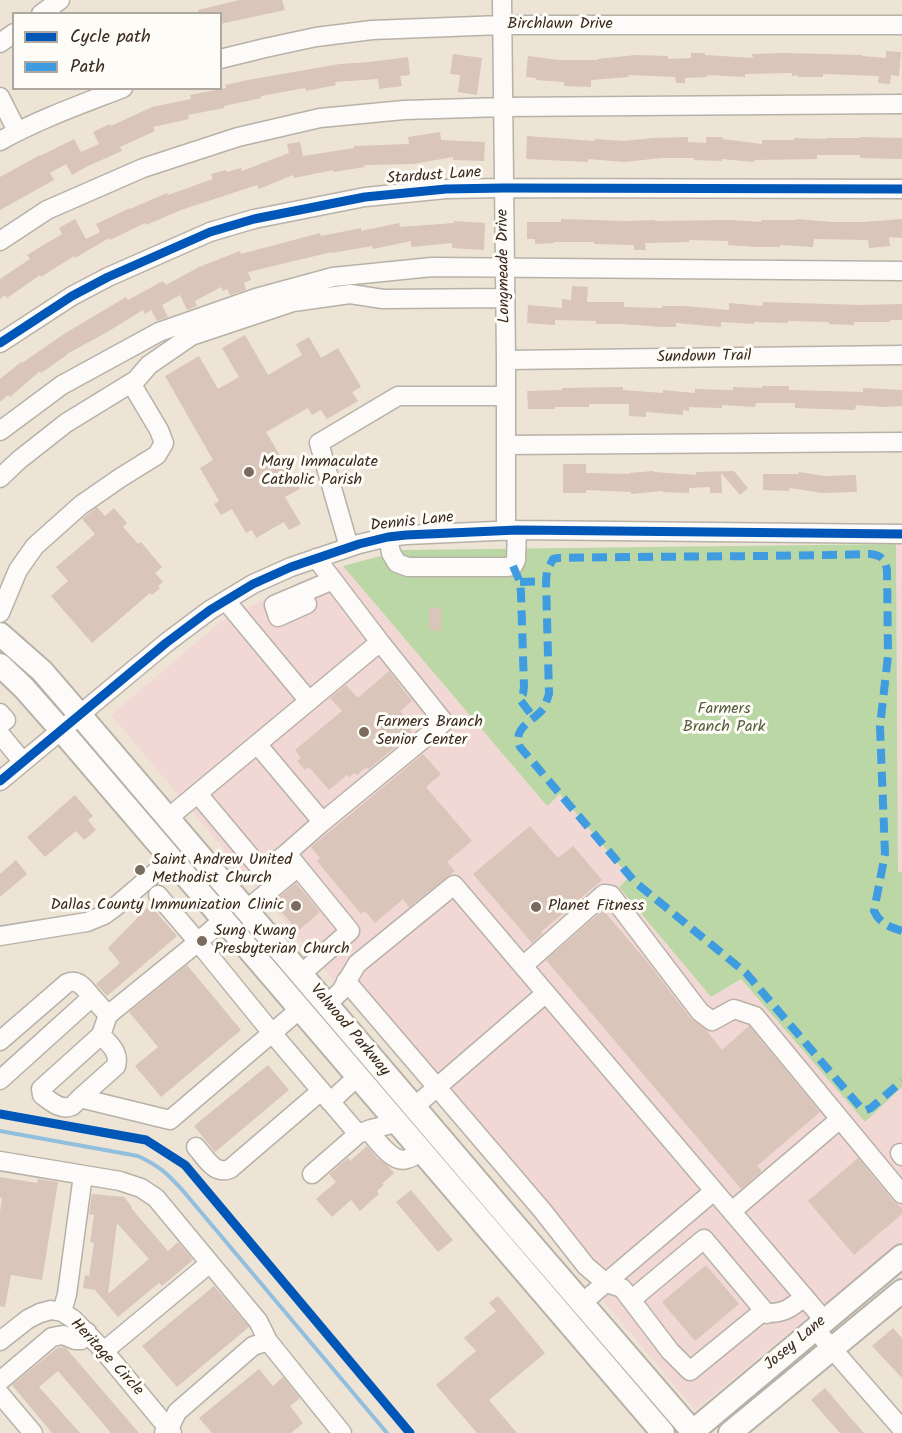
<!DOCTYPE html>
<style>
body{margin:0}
#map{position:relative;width:902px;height:1433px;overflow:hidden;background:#ede4d6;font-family:Kalam,sans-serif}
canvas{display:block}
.legend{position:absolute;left:12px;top:12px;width:210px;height:78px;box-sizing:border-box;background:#fdfcf7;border:2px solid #afa8a0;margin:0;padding:8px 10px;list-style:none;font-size:18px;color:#3b2a1e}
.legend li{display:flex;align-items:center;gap:12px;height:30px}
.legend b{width:30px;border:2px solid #afa8a0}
</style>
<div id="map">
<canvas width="902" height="1433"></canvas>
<ul class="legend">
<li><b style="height:8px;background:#0057b8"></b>Cycle path</li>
<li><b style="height:8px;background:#3f9ce0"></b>Path</li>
</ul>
</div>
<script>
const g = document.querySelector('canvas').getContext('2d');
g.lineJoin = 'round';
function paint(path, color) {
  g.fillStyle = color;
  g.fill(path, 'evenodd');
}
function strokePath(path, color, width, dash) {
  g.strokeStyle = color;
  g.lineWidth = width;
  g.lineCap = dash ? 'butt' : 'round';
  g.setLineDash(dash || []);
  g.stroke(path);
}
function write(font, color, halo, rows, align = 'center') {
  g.font = font + ' Kalam,sans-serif';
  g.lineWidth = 6;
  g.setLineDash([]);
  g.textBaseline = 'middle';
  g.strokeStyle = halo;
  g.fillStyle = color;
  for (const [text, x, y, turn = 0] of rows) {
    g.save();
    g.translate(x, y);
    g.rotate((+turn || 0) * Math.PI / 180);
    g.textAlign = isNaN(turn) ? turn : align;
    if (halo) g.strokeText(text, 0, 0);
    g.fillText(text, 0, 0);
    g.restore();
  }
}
paint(new Path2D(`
 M896 544H902V872H898Z
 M343 566 546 805 560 794 630 877 619 887 711 997 741 979 865 1122 902 1087V1240L695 1410 111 715 223 620 305 579Z`), '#f2d8d5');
paint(new Path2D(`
 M896 544 898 872H902V1087L865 1122 741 979 711 997 619 887 629 877 560 794 547 806 343 566 403 550Z`), '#bcd7a6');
strokePath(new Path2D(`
 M0 1131 138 1156C161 1167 168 1174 184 1192L387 1433`), '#91bfdd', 4);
paint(new Path2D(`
 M239 0H282L285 10 220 24V14H199L198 10Z
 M886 51 901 52 899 76 891 75 890 84 878 83 879 76 823 74V77H798V75L792 76V73L745 74V77L707 75V77L685 78V83H676L675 77 628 75 629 77 591 80V87L564 86V82L536 80V78L526 77 528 56 559 60H597V59L636 55 668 56V59L691 58V53H705V55L753 58 752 54 784 53 862 55V56L886 58Z
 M453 54 482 58 477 95 458 92 460 75 450 74Z
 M408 57 410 75 400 76 402 86 379 89 378 79 335 82 336 85 306 91 305 88 261 96V98L224 106V108L188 115 189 119 153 127 155 131 120 147 122 151 88 166 72 175 66 164 50 173 54 180 0 210V177L40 155V156L74 139 81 152 99 144 93 132 110 124 111 126 152 107 191 99 190 95 226 88 225 85 253 79 340 64 370 62Z
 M440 132 441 140 485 142 484 161 453 160V157L413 164 364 165 365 167 333 172V170L294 178 293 175 259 189 257 185 181 210 146 225 145 223 110 240 109 238 75 258 74 256 41 277 40 275 7 298 5 295 0 299V279L30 259 27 255 62 234 59 228 75 219 86 239 100 232 96 224 130 208V209L167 193 168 195 213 179 211 174 226 170 227 172 241 168 242 171 289 153 287 144 300 142 303 156 354 148V146L409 144 408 137Z
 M527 136 595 141V139L623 141 653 138 688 137V142L706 143V137H723L722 139 762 144V140H794V138L826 139V138H860V137L902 138V159L860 158V155H817V159L754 160V162L722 159V161L694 160V158H661L625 162 588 159V162L526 159Z
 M561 219 626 221 655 220V221L730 220 761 222V220H797V219L832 222H864L902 219V238L889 237 890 246 869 248 868 240 814 239 813 247 780 245V247H756L728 245V241L689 240V242L645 243 646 250H634V245L594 244V242H554V243L535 244V239H527V222H561Z
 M454 221 485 223 484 250 452 248V243L411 247V241L373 249 372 246 332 253V252L248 272 251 280 244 283 246 290 230 295 227 289 223 291 221 287 195 301 197 306 187 310 180 295 162 305 168 317 157 321 151 310 145 314 143 310 109 331 67 354V355L41 373 40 371 10 397 8 395 0 402V379L21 362 22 363 64 334 126 297 128 300 163 281 166 285 199 267 240 251 241 254 320 233 321 236 361 228V231L399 223 400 227 454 223Z
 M572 286 588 287 587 302H624V307L662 308V306H683L729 310V303L762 306 763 302 861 305 902 304V320H890V322H854V325L829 324V322L788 321V323L754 322V324L721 322V327L676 323V327H663L621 324H596V321L555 320V325L527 323 528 305 562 308V299L571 300Z
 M245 335 268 375 302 355 296 344 309 337 321 358 338 348 361 387 352 392 358 401 327 419 321 410 312 415 308 408 266 432 300 489 285 497 301 524 289 530 284 522 256 538 252 530 246 533 232 509 221 515 214 504 219 501 200 468 213 460 165 376 199 356 218 389 239 377 222 348Z
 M762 386H789V390L863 392V388L902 390V406L884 407 856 405 855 410 795 408V403H756L755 407 722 405V408L689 407V411L683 410V415L646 412V417L629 416V404H589V407H555V409H528L527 391 562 390V388L623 387V390L663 393V390L695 393V389L733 390V387L762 388Z
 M563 464H586V473L629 474V473L654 471V472L696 475V472L734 471 748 488 740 495 721 473 722 493H710V487L689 488V493L662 492 663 491 631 494V492L586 490V493H563Z
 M799 472 824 476 856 475 857 492 822 493 790 488 789 491 763 490V474H798Z
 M97 507 105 516 114 508 127 523 123 527 138 544 141 542 162 567 155 573 163 582 158 586 160 588 152 595 150 593 92 643 51 596 68 581 56 567 95 534 82 519Z
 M429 607 441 608V631L429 630Z
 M389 671 412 701 400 711 414 727 410 730 412 733 369 769 366 767 357 775 354 773 349 777 347 775 329 790 309 767 305 770 297 761 301 758 295 750 342 711 330 698 346 685 358 698Z
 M423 754 441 774 426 787 472 841 447 862 455 871 451 874 409 907 403 899 375 923 365 911 361 914 317 861 320 858 311 847Z
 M75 795 93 816 88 820 96 830 84 840 76 831 45 857 27 837Z
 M530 826 558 858 573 846 602 880 541 932 542 934 532 943 473 874Z
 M16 860 27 874 0 897V874Z
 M296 883 320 912 298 931 273 902Z
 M150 905 177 936 107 996 96 984 120 963 108 948Z
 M603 910 649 964 691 1019 706 1030 722 1050 749 1026 820 1112 757 1166 762 1171 741 1189 546 960Z
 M187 965 241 1030 161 1097 135 1066 158 1047 129 1012Z
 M268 1065 289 1090 215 1152 194 1126Z
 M367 1146 377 1158 389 1167 394 1173 382 1184 384 1185 377 1191 379 1194 360 1211 351 1200 332 1217 316 1199 336 1182 329 1174 348 1158 350 1161Z
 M858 1158 893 1201 902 1208V1214L854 1255 808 1201Z
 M0 1177 37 1183 38 1179 58 1182 42 1280 11 1275 5 1307 0 1306V1212L2 1198H0Z
 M411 1190 453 1240 438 1252 396 1202Z
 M92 1194 124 1197 132 1207 131 1208 168 1251 178 1242 193 1260 162 1286 159 1283 118 1317 95 1290 83 1288 85 1275 89 1276 94 1243 90 1242 94 1215 89 1214ZM117 1223 149 1259 108 1294Z
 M706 1265 739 1304 695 1341 662 1302Z
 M214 1286 249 1327 177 1387 142 1346Z
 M498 1296 545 1353 489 1400 517 1433H477L436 1385 476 1351 464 1338 496 1311 489 1303Z
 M893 1328 902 1338V1378L872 1346Z
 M62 1347 66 1348 139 1433H111L58 1371 39 1387 80 1433H52L12 1385 57 1348Z
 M259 1369 273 1386 283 1377 300 1398 290 1406 303 1423 291 1433H212L199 1418Z
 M825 1388 842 1408 864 1433H840L811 1400Z`), '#d9c5ba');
const minor = new Path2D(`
 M502 0 506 360V531
 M41 14 60 0
 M0 43 14 33
 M220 59 265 48 316 37 372 30 502 25H902
 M0 97 17 131
 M0 141C39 119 82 104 123 88
 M0 241 47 210 143 168 238 137 320 118 404 110 503 107 902 104
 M0 343 72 296 108 277 210 232 254 219 365 197 446 189 504 188 902 189
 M506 360 902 355
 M0 431 62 385 159 332 256 298 333 277 432 267 902 271
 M506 445 902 442
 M0 478 19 460 66 423 136 380 149 365 191 336 293 302 350 294 383 299 505 298
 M388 537 391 553 397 563 408 567H506L513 566 516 560 517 530
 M349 547 319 443 398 396H506
 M226 601 309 701
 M307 604 278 617 274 605 333 580
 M0 613 18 570 35 546 81 505 120 478 157 455 164 443 159 430 131 383
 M0 713 6 720 0 724
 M0 734 23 762
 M257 744 320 819V824L287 853 298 867
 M0 781 166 643 210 610 253 584 291 567 359 544 388 537 406 535 517 530 902 534
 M198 794 260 868 267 869 287 853
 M168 818 380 642 316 558
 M320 824 444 722 380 642
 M246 910 298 867 350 931 301 974
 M0 936 87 922 104 915 115 907 171 859
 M523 966 604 894 611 895 700 1012 712 1021 734 1009 755 1016 902 1194
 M346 981 542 1210 586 1266 606 1283 622 1288 670 1351 690 1371 761 1313C782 1314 789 1310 804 1297
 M92 997 108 1015 101 1035C110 1045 120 1052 116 1066L80 1098 170 1120 272 1033 198 942 223 920
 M327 1004 341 991 357 964 454 885 824 1320
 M300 1009 272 1033 358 1134
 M108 1015 198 942 158 895
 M0 1041 67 983C79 978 85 989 92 997L0 1080
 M80 1098C77 1101 75 1104 72 1106 61 1111 50 1101 42 1095L41 1089 101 1035
 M330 1102 357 1077
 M414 1107 546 993
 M368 1130C377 1140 392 1164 407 1159 412 1158 417 1154 421 1151
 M196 1147C206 1158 214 1175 230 1169L321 1091
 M900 1153 902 1156
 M0 1161 120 1181 141 1188 156 1198 258 1321 268 1341 342 1433
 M312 1174 358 1134 371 1129 396 1123
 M732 1211 840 1119
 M631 1300 704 1239 767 1314
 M582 1303 714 1191
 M62 1312 67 1294 83 1175
 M814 1328 902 1429
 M0 1341 28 1319 40 1313 51 1310 62 1312 73 1319 104 1351 172 1433
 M104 1351 210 1263
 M0 1381 52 1337 63 1335 75 1340H81L87 1332
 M0 1394 33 1433
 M164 1433 169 1429 177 1412 253 1346 268 1341`);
const major = new Path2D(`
 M0 634 42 671 80 715 519 1230 694 1433
 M0 665 24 688 61 730 663 1433
 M691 1433 902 1256
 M730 1433 902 1291`);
strokePath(minor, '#b8b1a7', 21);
strokePath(major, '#b8b1a7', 26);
strokePath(minor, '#fcfbf9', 18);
strokePath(major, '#fcfbf9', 22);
strokePath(new Path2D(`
 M513 566 520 582 521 593 524 687 523 694 520 697 521 701 534 718
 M520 582 546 581
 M902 931C890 927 880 924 874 911L885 854 880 726 888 656 887 570C885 559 881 555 870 554 766 557 662 556 558 558L553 559 547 571 546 581 549 694C547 699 546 704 544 708 533 722 512 727 520 747L635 882 746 973 861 1108 866 1110 871 1108 902 1081`), '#3f9ce0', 8, [15, 8]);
strokePath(new Path2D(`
 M0 343 72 296 108 277 210 232 254 219 365 197 446 189 504 188 902 189
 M0 781 166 643 210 610 253 584 291 567 359 544 388 537 406 535 517 530 902 534
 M0 1114 146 1140 185 1165 410 1433`), '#0057b8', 9);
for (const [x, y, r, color] of [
 [249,472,6,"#796b5e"],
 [364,732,6,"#796b5e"],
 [140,870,6,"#796b5e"],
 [296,906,6,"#796b5e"],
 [536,907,6,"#796b5e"],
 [202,941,6,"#796b5e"]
]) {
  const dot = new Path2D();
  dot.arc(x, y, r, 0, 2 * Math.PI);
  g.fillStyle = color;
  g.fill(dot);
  strokePath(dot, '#fdfcf7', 2);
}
write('16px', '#3b2a1e', '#fdfcf7', [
 ["Birchlawn Drive",560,25],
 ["Stardust Lane",434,177,-4],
 ["Longmeade Drive",505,266,-91],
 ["Sundown Trail",704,358,-1],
 ["Dennis Lane",412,523,-6],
 ["Valwood Parkway",349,1031,50],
 ["Josey Lane",796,1344,-40],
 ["Heritage Circle",106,1358,47]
]);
write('16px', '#3b2a1e', '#fdfcf7', [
 ["Mary Immaculate",261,463],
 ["Catholic Parish",261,481],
 ["Farmers Branch",376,723],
 ["Senior Center",376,741],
 ["Saint Andrew United",152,861],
 ["Methodist Church",152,879],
 ["Dallas County Immunization Clinic",284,906,"right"],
 ["Planet Fitness",548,907],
 ["Sung Kwang",214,932],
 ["Presbyterian Church",214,950]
], 'left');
write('16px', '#555b3b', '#fdfcf7', [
 ["Farmers",724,710],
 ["Branch Park",724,728]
]);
</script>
